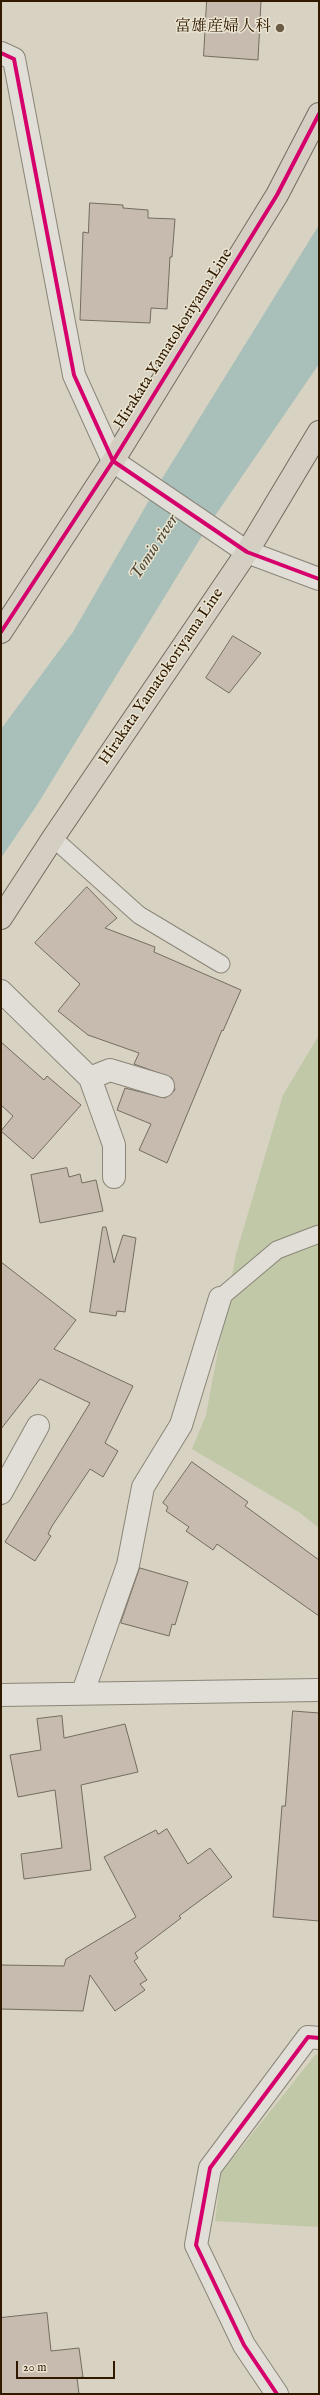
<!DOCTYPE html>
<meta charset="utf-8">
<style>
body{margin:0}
#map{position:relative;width:320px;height:2395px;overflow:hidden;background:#d7d2c1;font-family:"IM FELL English",serif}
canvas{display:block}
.frame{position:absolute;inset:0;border:2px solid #311900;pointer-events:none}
.scale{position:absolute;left:16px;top:2361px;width:99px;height:18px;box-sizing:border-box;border:2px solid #311900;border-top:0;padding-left:5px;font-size:12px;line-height:14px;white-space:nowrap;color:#311900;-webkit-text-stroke:3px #eae5d2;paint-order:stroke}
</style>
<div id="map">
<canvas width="320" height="2395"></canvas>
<div class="frame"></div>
<div class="scale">20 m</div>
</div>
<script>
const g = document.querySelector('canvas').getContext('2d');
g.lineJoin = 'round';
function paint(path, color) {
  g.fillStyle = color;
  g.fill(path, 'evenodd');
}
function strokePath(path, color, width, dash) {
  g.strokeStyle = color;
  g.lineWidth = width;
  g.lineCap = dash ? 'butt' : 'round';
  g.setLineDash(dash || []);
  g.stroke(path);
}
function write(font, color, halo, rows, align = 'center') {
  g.font = font + ' "IM FELL English","Noto Serif JP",serif';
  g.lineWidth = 3;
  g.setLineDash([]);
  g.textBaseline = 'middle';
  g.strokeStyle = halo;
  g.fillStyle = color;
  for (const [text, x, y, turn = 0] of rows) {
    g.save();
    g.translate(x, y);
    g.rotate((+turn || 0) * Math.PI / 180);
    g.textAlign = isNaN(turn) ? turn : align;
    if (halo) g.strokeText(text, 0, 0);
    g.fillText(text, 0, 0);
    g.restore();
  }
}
paint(new Path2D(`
 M319 1035V1528L299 1512 192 1449 206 1415 236 1254 283 1095Z
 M316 2054 319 2055V2227L215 2221 221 2173Z`), '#c0c8a7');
paint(new Path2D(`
 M319 225V364L208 526 37 805 1 858V729L73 632 155 490Z`), '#a8c0b9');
const building = new Path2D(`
 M207 1H261L258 60 204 56Z
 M90 203 123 205V208L148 210V218L175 219 172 257H170L167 309 151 308 150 323 80 320 83 232 88 233Z
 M233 636 261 653 229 693 206 678Z
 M87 887 117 918 105 928 155 947 154 952 241 990 223 1031 222 1030 167 1163 139 1150 151 1124 117 1110 125 1088 165 1098 175 1090 172 1078 134 1064 139 1053 88 1035 58 1011 80 984 35 943Z
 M1 1042 44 1080 47 1076 81 1105 33 1159 1 1131 13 1116 1 1105Z
 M67 1168 69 1177 80 1174 82 1183 96 1180 103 1211 40 1223 31 1175Z
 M103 1227H106L114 1263 123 1235 136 1238 125 1312 117 1311 116 1316 90 1312Z
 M1 1262 76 1320 54 1349 133 1386 105 1443 118 1451 103 1477 90 1469 52 1526 48 1534 51 1536 35 1561 5 1542 90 1403 40 1379 1 1429Z
 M192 1462 248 1502 245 1506 319 1560V1616L217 1544 213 1550 186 1531 189 1527 166 1511 168 1507 163 1503Z
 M140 1568 188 1582 175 1625 172 1624 169 1636 121 1623Z
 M293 1711 319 1713V1921L273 1917 282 1806H285Z
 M62 1716 64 1738 125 1724 138 1772 81 1785 91 1870 24 1879 21 1854 62 1848 55 1790 18 1797 10 1755 41 1750 37 1719Z
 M167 1829 188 1864 210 1848 232 1877 179 1916 181 1918 135 1953 138 1958 134 1961 147 1980 140 1984 145 1990 115 2011 90 1975 83 2011 1 2009V1965L64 1966 66 1959 136 1917 104 1857 156 1830 158 1834Z
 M47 2313 51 2351 79 2348 83 2377 77 2378 79 2394H1V2318Z`);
paint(building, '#c6bbae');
strokePath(building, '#736c60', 1);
const service = new Path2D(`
 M53 838 139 915 221 964
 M220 1298 277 1250 319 1234`);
const minor = new Path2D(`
 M1 53 14 59 74 375 113 461 247 552 319 579
 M1 991 90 1078 114 1145V1177
 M90 1078 110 1070 163 1086
 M1 1493 38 1426
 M83 1692 128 1565 143 1487 181 1425 220 1298
 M1 1695 319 1690
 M277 2394 244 2345 196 2245 210 2168 308 2037 319 2038`);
const primary = new Path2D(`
 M1 632 113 461 277 195 319 114
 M1 918 53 838 247 552 319 432`);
strokePath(service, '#8b8578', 19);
strokePath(minor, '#8b8578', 24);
strokePath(primary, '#736c60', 24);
strokePath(service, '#e0ded6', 17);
strokePath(minor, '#e0ded6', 22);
strokePath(primary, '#d4cfc2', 22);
strokePath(new Path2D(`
 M1 53 14 59 74 375 113 461 247 552 319 579
 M1 632 113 461 277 195 319 114
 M277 2394 244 2345 196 2245 210 2168 308 2037 319 2038`), '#d6006c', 4);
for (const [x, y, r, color] of [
 [280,28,5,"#6b5a44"]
]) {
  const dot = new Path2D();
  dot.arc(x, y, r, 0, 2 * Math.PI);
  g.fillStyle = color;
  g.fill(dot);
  strokePath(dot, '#eae5d2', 1.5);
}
write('16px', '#311900', '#eae5d2', [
 ["富雄産婦人科",271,28]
], 'right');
write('16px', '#311900', '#eae5d2', [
 ["Hirakata Yamatokoriyama Line",174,339,-58],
 ["Hirakata Yamatokoriyama Line",162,677,-56]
]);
write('italic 17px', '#4f4936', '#eae5d2', [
 ["Tomio river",155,548,-57]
]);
</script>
